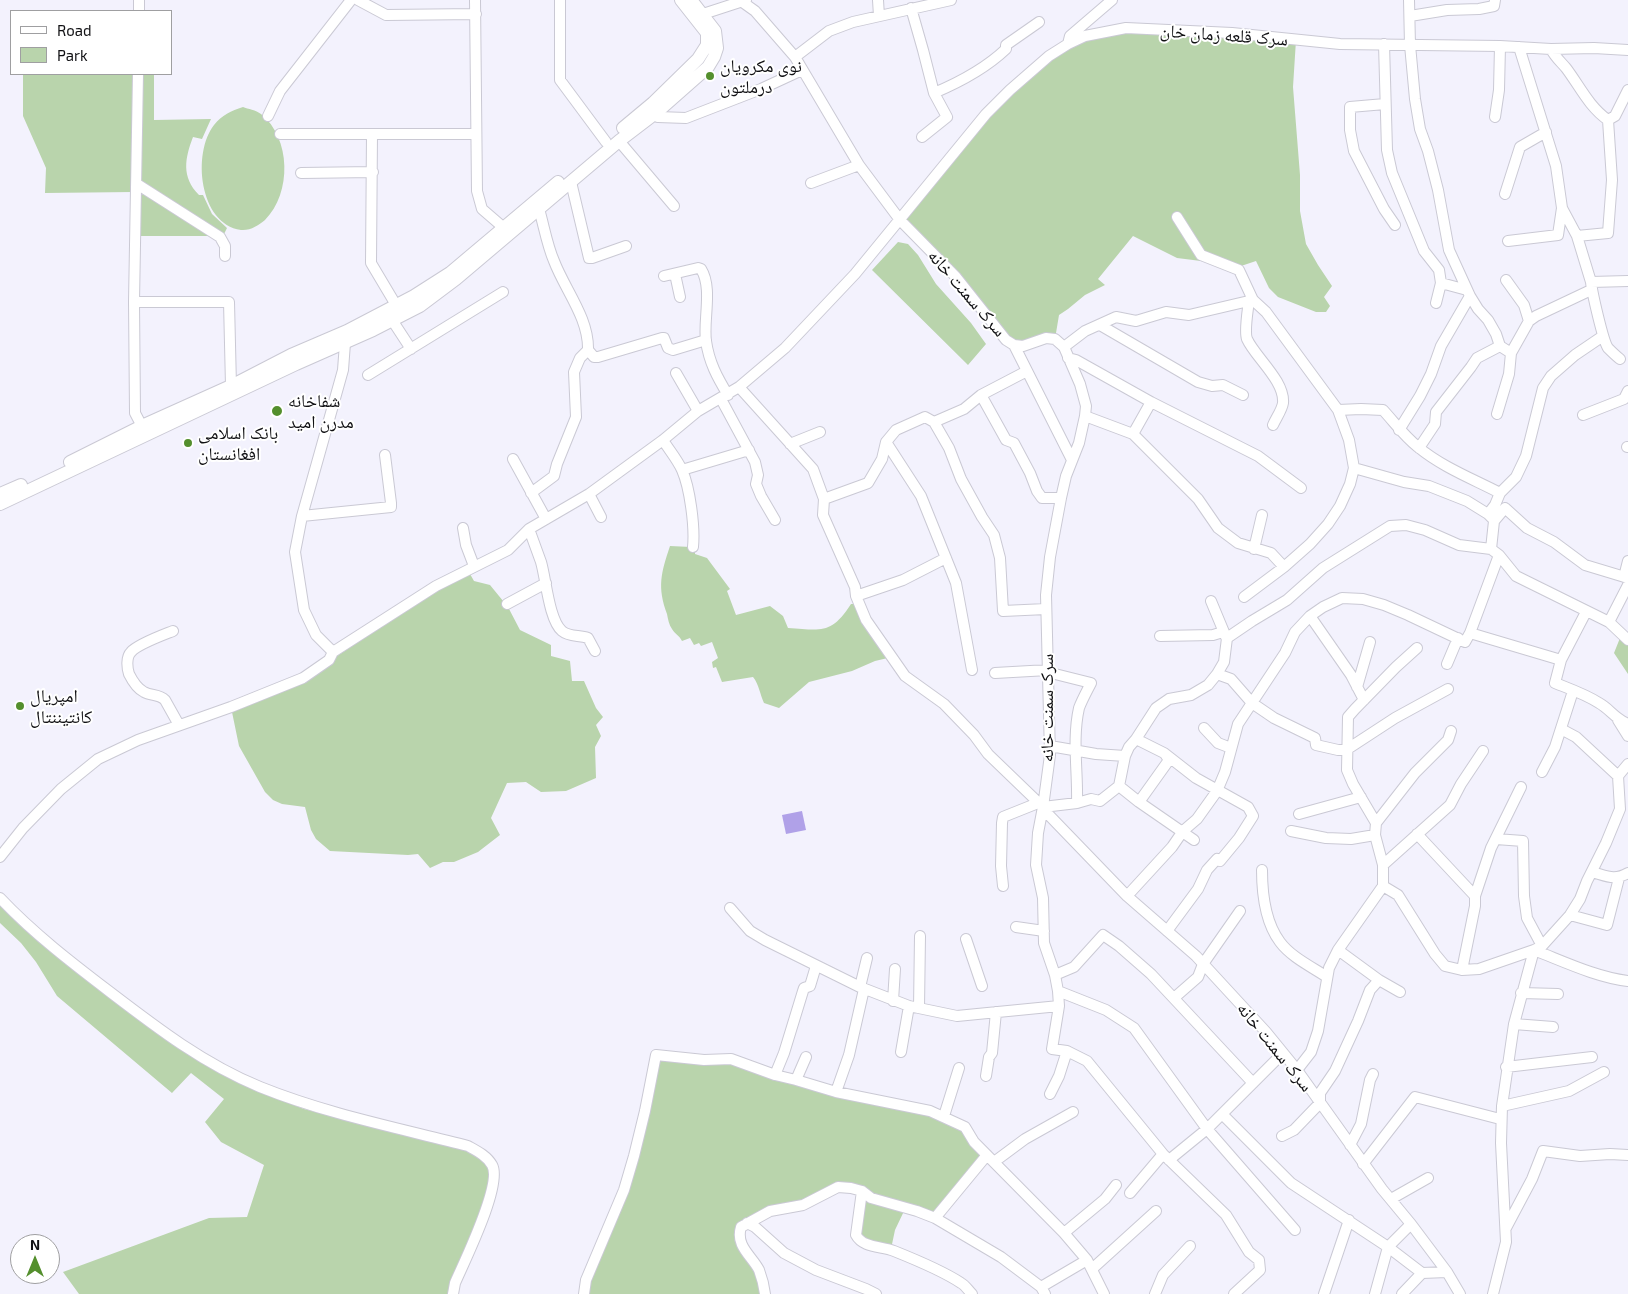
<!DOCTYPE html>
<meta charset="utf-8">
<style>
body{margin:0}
#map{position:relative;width:1628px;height:1294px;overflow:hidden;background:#f3f2fd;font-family:"Exo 2",sans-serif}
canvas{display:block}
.legend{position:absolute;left:10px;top:10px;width:162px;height:65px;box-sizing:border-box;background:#fff;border:1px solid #9f9fa1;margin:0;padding:6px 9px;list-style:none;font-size:15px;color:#101013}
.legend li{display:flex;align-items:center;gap:10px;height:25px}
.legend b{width:25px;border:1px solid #9f9fa1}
.north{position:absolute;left:10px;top:1234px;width:50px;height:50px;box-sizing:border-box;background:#fff;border:1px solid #9f9fa1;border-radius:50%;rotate:0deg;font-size:14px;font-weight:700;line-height:20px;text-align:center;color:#101013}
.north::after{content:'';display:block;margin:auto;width:18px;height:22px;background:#548f2d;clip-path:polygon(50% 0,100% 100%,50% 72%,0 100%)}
</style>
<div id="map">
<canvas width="1628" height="1294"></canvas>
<ul class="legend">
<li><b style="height:6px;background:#fff"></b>Road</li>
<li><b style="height:14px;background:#b9d4ac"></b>Park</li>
</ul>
<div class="north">N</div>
</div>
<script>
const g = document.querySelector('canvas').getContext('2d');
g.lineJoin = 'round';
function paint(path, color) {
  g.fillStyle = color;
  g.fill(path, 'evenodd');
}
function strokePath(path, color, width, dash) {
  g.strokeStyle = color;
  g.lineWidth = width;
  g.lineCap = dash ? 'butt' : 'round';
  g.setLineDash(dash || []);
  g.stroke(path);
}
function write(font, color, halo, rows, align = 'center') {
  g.font = font + ' "Exo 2","Noto Naskh Arabic",sans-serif';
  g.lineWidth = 4;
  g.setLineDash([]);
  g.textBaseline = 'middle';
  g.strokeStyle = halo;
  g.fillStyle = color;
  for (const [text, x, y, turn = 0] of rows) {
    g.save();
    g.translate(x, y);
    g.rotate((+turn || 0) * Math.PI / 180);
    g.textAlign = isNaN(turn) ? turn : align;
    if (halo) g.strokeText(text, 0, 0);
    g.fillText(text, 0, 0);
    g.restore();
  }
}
paint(new Path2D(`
 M1105 31 1296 40 1293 87 1300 175V211L1306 244 1318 265 1332 286 1324 297 1330 306 1326 312H1316L1278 297 1269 288 1256 261 1241 266 1177 258 1133 236 1098 279 1105 285 1085 295 1068 309 1059 315 1055 339 1014 345 900 220 960 145 1049 56Z
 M23 74H154V120L211 119 202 139 193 137C185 158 181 177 199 195H203L212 214 227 228 223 236H132L133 192 45 193 46 168 23 116Z
 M243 107C248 109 256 110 261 114 291 138 292 193 265 220 259 225 250 231 241 230 199 224 192 153 214 125 222 115 231 111 243 107Z
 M898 242 908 244 918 255 936 284 971 323 986 344 968 365 872 270Z
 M670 546 691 547 695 550V554L707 558 730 589 727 591 736 615 770 606 783 616 788 628C821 630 831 635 851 604H859L892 657 875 661 852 671 809 682 779 708 764 703C760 695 759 684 753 677L722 682 716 667 713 668 712 662 718 658 712 642 701 646 699 643 694 645 690 638 682 641C679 635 675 634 672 629 669 625 668 619 667 614 657 587 661 573 670 546Z
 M470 574 474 581 490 585 508 607 520 630 551 645V656L570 661 572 681H584L596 708 603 717 596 725 601 736 595 747 596 778 566 791 541 792 526 782 507 783 491 818 500 835 478 852 454 862H443L430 868 418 854 408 855 330 851 316 839 311 830 305 807 282 804 273 800 265 792 239 746 232 712 334 658 433 593Z
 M1620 638 1628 644V674L1614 653Z
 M0 905 58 958 176 1047 212 1069 256 1090 304 1109 466 1150C474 1154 486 1160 489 1170 495 1191 460 1260 450 1282L448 1294H79L63 1272 209 1218 247 1217 264 1165 221 1142 205 1122 224 1099 191 1073 172 1093 57 996 36 962 21 943 0 923Z
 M656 1055 725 1058 901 1106 965 1127 987 1155 935 1218 905 1209 895 1230 891 1249 859 1240 862 1192 851 1188 770 1212 740 1231 765 1294H584L617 1208Z`), '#b9d4ac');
paint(new Path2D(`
 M802 811 806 830 786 834 782 815Z`), '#b0a1e8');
const minor = new Path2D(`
 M358 0 386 15 476 14
 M475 0 477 191 482 209 504 228
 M560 0V80L606 142
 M878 0 879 16
 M1409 0 1410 45 1415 99 1420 129 1428 151 1438 190 1449 250 1470 296 1478 309 1488 320 1496 334 1500 346 1511 353
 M741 1 755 11 795 57 859 165 900 220 956 277 1006 340 1014 345 1023 346 1046 338 1055 339 1064 347 1080 384 1086 406 1085 416 1079 443 1066 476 1061 498 1050 557 1046 595 1050 755 1043 807 1044 810 1127 896 1196 956 1266 1032 1297 1070 1382 1189 1411 1224 1447 1272 1460 1294
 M911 8 923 50 934 93 947 117 922 137
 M139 11V0
 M1410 16 1447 10 1479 9 1494 6 1495 0
 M697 18 703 14 746 0
 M1068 44 1070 36 1112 0
 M1384 44 1387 150 1392 173 1424 251 1439 270 1441 283
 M1519 47 1556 166 1562 208 1577 236 1591 282C1592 292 1603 341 1608 348 1612 352 1616 356 1620 359
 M1551 49C1555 57 1560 61 1566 68 1579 85 1589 107 1608 120L1612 180 1608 233 1577 236
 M795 57 829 31 853 22 951 0
 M138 74 134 302 135 413 145 432
 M934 93C960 82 985 69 1006 49V45L1039 22
 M1385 104 1350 107V130L1354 151 1384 209 1395 225
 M657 112 658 117 686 118 761 89 802 70
 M268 116 280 91 351 0
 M1495 117 1499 90 1500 46
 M1608 120 1615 116 1628 90
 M280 134H476
 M372 134 371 263 396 305
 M619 141 674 206
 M301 173 373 172
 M571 182 589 258H592L626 246
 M811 183 859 165
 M137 184 220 237 225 246V256
 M1505 194 1520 147 1546 132
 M1177 217 1201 255 1239 270 1253 300 1266 312 1338 410 1349 440 1354 468 1350 484 1340 506 1328 524 1310 544 1284 567 1244 597
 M1508 241 1558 235 1562 208
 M675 274 680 297
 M664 276 698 268 701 269C713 288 703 320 706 341 709 362 717 377 728 395
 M1506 280 1524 305 1529 321
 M1591 282 1628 281
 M1249 300C1248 310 1244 331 1247 339 1255 357 1285 381 1283 403 1282 410 1276 418 1273 425
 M134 302H229L231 386
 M1436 303 1441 283 1467 290
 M396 318 394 323 411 349
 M1100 325 1198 382 1212 386 1223 385 1243 395
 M1014 345 1072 460
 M1064 347 1085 331 1116 317 1136 321 1166 312 1189 315 1253 300
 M588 350 594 357H598L662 338H664L668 348 673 350 706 340
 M1068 358 1076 360 1151 402 1258 456 1301 488
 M676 373 698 411
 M368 375 503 292
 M739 387 813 469 824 499 823 515 855 587 856 596 866 620 905 676 944 704 974 735 988 754 1043 807
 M981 395 1006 440 1014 443 1030 473 1037 491 1042 498H1061
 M721 399 755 462 758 475 756 484 761 496 775 520
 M1151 402 1133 434 1198 499 1218 528 1238 543 1271 553 1284 567
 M1338 410 1361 409 1383 410C1395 423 1404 436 1418 447 1442 467 1473 479 1500 493
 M1497 414 1509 374 1511 353 1529 321 1536 316 1591 290
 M1583 415 1624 399 1628 391
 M1085 416 1133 434
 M934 422 949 448 961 479 982 517 994 535 1000 558 1003 611 1046 609
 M1399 430 1420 396 1431 374 1441 346 1470 296
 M663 440C669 450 677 459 682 470 690 488 695 527 693 547
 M886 442 921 496 956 583 972 670
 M790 444 820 432
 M1627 447H1628
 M1419 448 1435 424 1436 412 1471 367 1477 358 1500 346
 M513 459 546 519
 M1354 468 1404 482 1429 486 1467 501 1488 514 1492 518
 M682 470 749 450
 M531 493 554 476 557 464 576 417 574 372 580 358 588 350C589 318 565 290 554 261 547 245 544 226 539 209L536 205
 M589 494 601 517
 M824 499 868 483 882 459 886 442 896 430 925 417 934 422 964 409 981 395 1027 371
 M1488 514 1495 505 1500 493 1516 477 1526 456 1543 388 1551 376 1575 355 1603 336
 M302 516 391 507V503L385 455
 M463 528 466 545 474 566
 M529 529C533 540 537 551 541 562 546 579 549 620 562 631 569 637 579 635 588 638L595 651
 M1254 549 1262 515
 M1491 549 1494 521 1505 508 1527 528 1554 542 1585 565 1628 578
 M1624 577 1628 561
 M856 596 903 580 946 558
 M1211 601 1226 637
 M507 604 546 583
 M1586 612 1561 660 1555 683C1570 689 1585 694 1599 703 1610 709 1614 718 1628 724
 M1310 616 1351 675 1364 700
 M1609 622 1628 585
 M173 631C163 635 138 644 131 652 126 657 127 668 129 674 132 680 138 689 144 692 151 696 159 694 165 700L179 725
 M1470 633 1499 555
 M1160 636 1213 635 1223 632
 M333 652 316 635 304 610 295 552 302 516 343 370 345 343
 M1447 664 1458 638
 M995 673 1048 670 1055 674 1091 683C1087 691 1082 700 1079 708 1072 739 1078 772 1077 803
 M1217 674 1231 679 1252 703 1274 718 1315 738 1316 745 1338 750H1346L1395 718 1448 689
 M1357 687 1370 642
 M1618 720 1628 736
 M1204 728 1218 743 1231 748
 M1561 729 1576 737 1618 776
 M1136 739 1164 753 1196 778 1248 807 1253 816 1239 838 1220 861 1217 859 1207 870 1198 889 1167 931
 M1050 746 1096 754 1125 756
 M1542 772 1555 747 1573 691
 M1119 786 1139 802 1194 840
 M1139 802 1169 760 1165 754
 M1043 807 1077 803 1091 799 1100 801 1119 786 1125 756 1129 747 1136 739 1156 708 1169 699 1191 695 1208 685 1217 674 1224 662 1227 638 1252 621 1287 600 1323 568 1390 526 1406 525 1425 530 1459 545 1491 549 1499 555 1516 576 1609 622 1628 640
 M1043 807 1038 833 1036 865 1043 898 1044 943 1055 975 1058 991 1059 1006 1052 1049 1067 1051 1087 1061 1163 1154 1226 1215 1249 1252 1259 1260 1260 1270 1234 1294
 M1299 814 1361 797
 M1376 823 1415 773 1448 740 1451 731
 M1291 831 1326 838 1351 839 1375 835
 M1417 834 1475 896
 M1496 839 1523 841 1524 896 1527 918 1542 946
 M0 857 23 828 61 789 98 759 138 740 231 707 303 678 329 660 333 652 436 586 508 550 529 529 589 494 663 440 698 411 739 387 785 348 855 274 986 114 1010 90 1049 56 1068 44 1085 36 1126 28 1232 33 1340 44 1500 46 1551 49 1594 48 1628 50
 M1383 865 1450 805 1461 784 1483 751
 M1262 870C1262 894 1265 922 1280 942 1291 957 1312 967 1327 977
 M1592 872C1607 876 1614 881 1628 873
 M1003 886 1001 866 1002 823 1003 817 1038 803
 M1383 886 1398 895 1435 954 1445 966 1462 970 1479 969 1534 950 1542 946 1570 915 1580 899 1587 881 1606 843 1620 809 1618 776 1628 764
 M1127 896 1172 847 1183 831 1197 819 1217 791 1225 772 1238 724 1285 653 1295 632 1310 616 1323 607 1342 598 1363 599 1384 605 1408 615 1465 642 1470 633 1561 660
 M0 898C33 933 72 963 110 992 157 1028 204 1064 260 1087 327 1114 398 1128 468 1146 477 1151 487 1156 492 1165 503 1184 464 1262 455 1283L453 1294
 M730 908 750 931 765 940 860 987 909 1006 957 1016 1059 1006
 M1570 915 1607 925 1619 878
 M1016 927 1044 931
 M966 939 982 986
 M1338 950 1379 980 1400 992
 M1534 950C1565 962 1596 977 1628 981
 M1462 970 1475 906V896L1491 848 1521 787
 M1055 975 1074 967 1103 935 1119 946 1151 974 1253 1083
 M860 987 867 958
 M1058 991 1106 1010 1134 1028 1207 1129 1295 1230
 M1521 993 1558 994
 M1174 998 1198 977 1203 964 1240 911
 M893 1001 895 969
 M919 1008 920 936
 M1514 1024 1553 1027
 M901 1052 909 1006
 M1506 1067 1592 1057
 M1297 1070 1311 1052 1318 1031 1329 968 1338 950 1383 886V865L1375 835 1376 823 1353 784 1347 770 1348 717 1355 709 1396 667 1417 648
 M775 1075 784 1053 803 991 804 988 810 986 816 966
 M986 1076 989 1057 992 1053 996 1012
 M796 1080 806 1057
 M836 1092 849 1055 864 989
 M1050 1094 1059 1076 1067 1051
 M1502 1106 1569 1091 1604 1072
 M1222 1114 1291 1183 1388 1247 1422 1273 1447 1272
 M944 1116 959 1068
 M1282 1136 1294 1130 1320 1103V1093L1335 1071 1358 1021 1370 990 1379 980
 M1350 1145 1361 1124 1370 1080 1373 1074
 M1169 1160 1207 1129 1283 1053
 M994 1162 1025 1139 1073 1112
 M1363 1164 1415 1097 1500 1119
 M862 1191 856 1235C863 1248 881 1246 894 1251 914 1259 943 1271 961 1283 965 1285 968 1290 972 1294
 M1130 1193 1163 1154
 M1391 1199 1428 1178
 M935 1218 987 1155
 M747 1223 755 1227 784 1253 816 1270 866 1289 876 1294
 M1506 1228 1532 1179 1543 1151 1580 1156 1610 1154 1628 1155
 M1064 1233 1105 1199 1116 1185
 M1092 1269 1156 1211
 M1041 1287 1087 1260
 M584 1294 586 1280 624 1190 634 1156 645 1111 656 1055 704 1060 731 1059 775 1075 796 1080 836 1092 930 1111 965 1127 974 1142 1064 1233 1087 1260 1104 1294
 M765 1294C764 1286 762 1278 759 1270 752 1256 735 1246 741 1227L770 1211 803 1205 838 1187 851 1188 862 1191 871 1198 917 1211 935 1218 1001 1257 1041 1287 1045 1294
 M1155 1294 1163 1275 1190 1246
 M1324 1294 1349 1220
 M1375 1294 1388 1247 1411 1224
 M1402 1294 1422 1273
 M1493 1294 1506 1242 1501 1143 1502 1106 1514 1024 1534 950`);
const major = new Path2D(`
 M623 128 653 103 698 59 707 45V33L681 0
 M70 462 142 426 231 386 291 355 347 331 414 296 450 273 558 182
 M0 494 21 485
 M0 504 296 364 373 330 420 306 456 279 619 141 657 112 708 67 714 57 717 48 715 31 691 0`);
strokePath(minor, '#cac9d4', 12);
strokePath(major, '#cac9d4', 14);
strokePath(minor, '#fff', 10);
strokePath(major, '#fff', 12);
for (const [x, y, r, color] of [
 [710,76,5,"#548f2d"],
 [277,411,6,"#548f2d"],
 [188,443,5,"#548f2d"],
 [20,706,5,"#548f2d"]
]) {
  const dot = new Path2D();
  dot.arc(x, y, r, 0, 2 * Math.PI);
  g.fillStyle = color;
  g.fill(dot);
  strokePath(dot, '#fff', 2);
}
write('18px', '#101013', '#fff', [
 ["سرک قلعه زمان خان",1224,35,4],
 ["سرک سمنت خانه",967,293,49],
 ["سرک سمنت خانه",1047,708,-90],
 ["سرک سمنت خانه",1275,1047,51]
]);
write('18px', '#101013', '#fff', [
 ["نوی مکرویان",720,66],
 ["درملتون",720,87],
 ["شفاخانه",288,401],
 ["مدرن امید",288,422],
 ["بانک اسلامی",198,433],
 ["افغانستان",198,454],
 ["امپریال",30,696],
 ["کانتیننتال",30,717]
], 'left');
</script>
